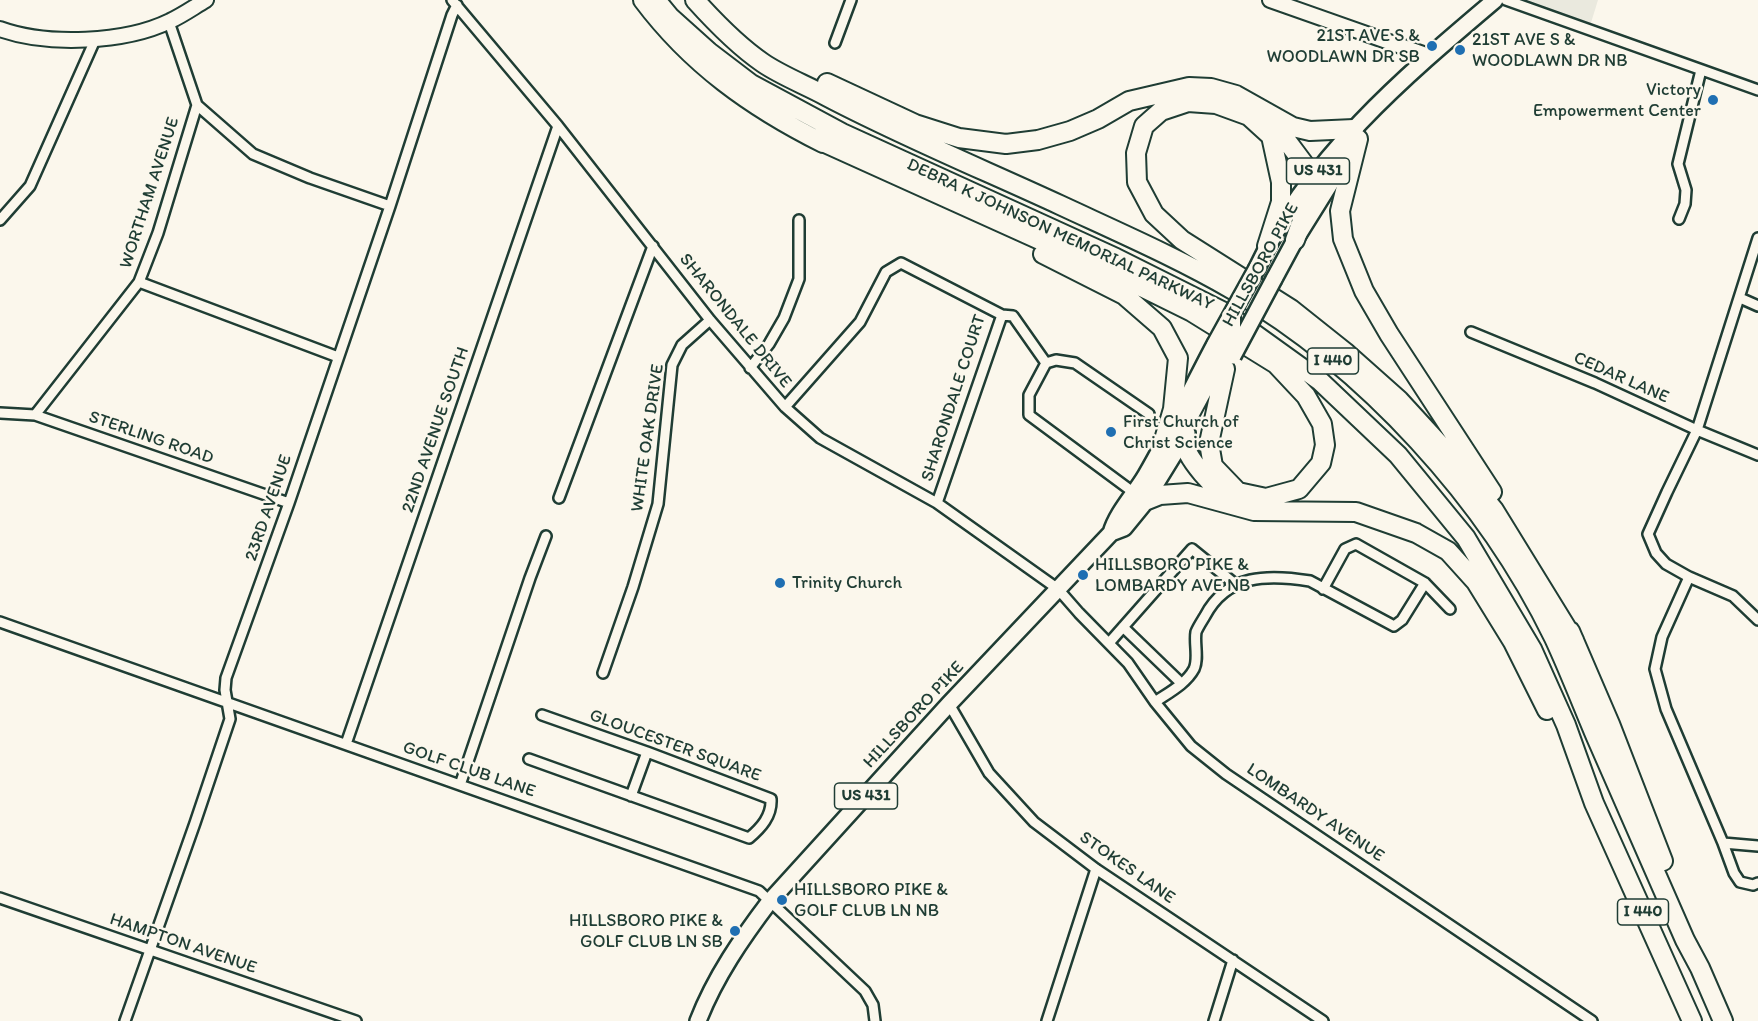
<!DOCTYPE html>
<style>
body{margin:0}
canvas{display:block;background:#fbf7ec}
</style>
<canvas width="1758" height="1021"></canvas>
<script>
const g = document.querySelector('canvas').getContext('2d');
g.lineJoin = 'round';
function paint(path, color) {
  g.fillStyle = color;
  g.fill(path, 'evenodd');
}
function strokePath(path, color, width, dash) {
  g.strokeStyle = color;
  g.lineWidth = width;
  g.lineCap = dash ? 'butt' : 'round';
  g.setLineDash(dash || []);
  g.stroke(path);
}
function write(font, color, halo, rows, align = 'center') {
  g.font = font + ' Itim,sans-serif';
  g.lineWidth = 5;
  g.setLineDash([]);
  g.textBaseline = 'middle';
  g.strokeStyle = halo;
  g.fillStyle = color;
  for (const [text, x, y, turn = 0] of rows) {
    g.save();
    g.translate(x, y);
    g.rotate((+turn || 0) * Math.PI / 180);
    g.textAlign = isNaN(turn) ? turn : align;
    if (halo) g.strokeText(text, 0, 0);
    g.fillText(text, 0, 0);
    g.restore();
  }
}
paint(new Path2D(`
 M1519 0H1598L1590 26Z`), '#eae9de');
const street = new Path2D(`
 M452 0 558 126 710 320 785 407 820 438 937 503 1058 589 1079 613 1128 663 1155 702 1191 746 1226 774 1592 1021
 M1506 0 1758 90
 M835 43 851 0
 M197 105 253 154 310 178 390 206
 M1679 219 1685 204 1686 190 1678 164 1701 70
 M0 220 30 186 95 40
 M1758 238 1697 430 1667 492 1648 534 1656 553 1666 564 1689 577 1733 596 1758 620
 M139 282 338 357
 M1740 298 1758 306
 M1471 332 1595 383 1697 430 1758 455
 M750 368 769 344 784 318 799 279V220
 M785 407 860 322 886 272 901 263 1002 315 1013 316 1046 363
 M0 413 35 415 289 503
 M35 415 139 282 158 233 197 105 169 22
 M1137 495 1029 415V395L1046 363 1056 360 1075 363 1149 414
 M559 498 653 246
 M937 503 1002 315
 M1689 577 1662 637 1655 669 1666 709 1723 843 1758 846
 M1323 589 1345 549 1356 544 1425 583 1450 609
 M0 622 759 891 865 991 873 1005 875 1021
 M1123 627 1181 683
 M1109 643 1192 549 1235 584
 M603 673 633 587 658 504 672 365 682 345 710 320
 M1155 702C1168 693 1186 684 1194 669 1199 659 1194 643 1196 632 1198 627 1202 621 1205 616 1227 574 1268 574 1310 581L1394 626 1402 620 1425 583
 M949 704 989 773 1034 822 1096 869 1323 1021
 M346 744 558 126
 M529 759 749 838C761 828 772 816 771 799L647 752 542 715
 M460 785 530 578 546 536
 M631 796 647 752
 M1723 843 1734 873 1740 882 1753 885 1758 883
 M0 898 356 1021
 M125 1021 195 823 230 719 225 690 226 678 289 503 390 206 452 15 457 5
 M1047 1021 1096 869
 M1214 1021 1233 960`);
const secondary = new Path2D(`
 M1270 0 1429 56
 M0 29C47 46 125 43 170 21 183 15 194 7 206 0`);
const primary = new Path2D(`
 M1257 268C1308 158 1404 77 1495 0
 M1274 279 1295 240 1353 147
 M1111 533 1124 528 1142 506 1187 433
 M698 1021C715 977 742 938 770 901L949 704 1111 533C1117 512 1135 494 1146 475 1171 432 1192 387 1215 344`);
const highway = new Path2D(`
 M643 0C691 64 751 107 823 143
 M656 0 670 17 709 52 751 84 842 133 1116 258 1224 312 1320 381 1398 455 1466 538 1532 649 1566 725 1594 803 1692 1021
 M695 0C713 20 741 48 763 63 782 76 806 85 826 96 902 136 982 169 1060 205 1118 232 1178 258 1233 290 1366 367 1487 500 1554 638 1569 670 1582 704 1596 737 1626 804 1655 872 1685 940L1700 968 1723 1021
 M827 83 915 124 959 138 1006 144 1038 140 1070 131 1098 119 1129 101 1189 87 1211 88 1236 95 1293 127 1310 131 1354 129
 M1272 121 1313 176V190L1295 240
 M814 138 1113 273 1192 312 1276 364 1306 396 1322 424 1325 445 1321 463 1299 489 1266 498 1238 492 1213 466 1209 443 1225 369
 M1358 139 1340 211 1343 239 1364 291 1389 334 1492 492
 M1267 246 1281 202V182L1271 136 1249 116 1216 104 1188 102 1161 111 1144 126 1136 153 1137 182 1154 214 1182 240 1291 309 1345 352 1399 400 1443 448 1494 510 1574 640
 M1043 254 1124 295 1162 328 1178 358 1173 409 1163 443
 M1222 354 1187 419C1184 425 1182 430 1183 438 1185 459 1216 490 1233 502
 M1145 501 1160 495 1188 493 1254 511 1356 512 1416 533 1448 551 1476 582 1513 642 1547 710
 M1570 631 1610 724 1663 861`);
strokePath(street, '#1f3d34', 14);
strokePath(secondary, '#1f3d34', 18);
strokePath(primary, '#1f3d34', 20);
strokePath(highway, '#1f3d34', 22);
strokePath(street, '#fbf7ec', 9);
strokePath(secondary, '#fbf7ec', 14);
strokePath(primary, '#fbf7ec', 15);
strokePath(highway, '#fbf7ec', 18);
const primaryBridge = new Path2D(`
 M1215 344 1257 268
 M1233 356 1274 279`);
const highwayBridge = new Path2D(`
 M1224 350 1231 332V316`);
strokePath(primaryBridge, '#1f3d34', 20, []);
strokePath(highwayBridge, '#1f3d34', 22, []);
strokePath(primaryBridge, '#fbf7ec', 15);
strokePath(highwayBridge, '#fbf7ec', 18);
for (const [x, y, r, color] of [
 [1432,46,6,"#1f6fb2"],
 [1460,50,6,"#1f6fb2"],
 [1713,100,6,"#1f6fb2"],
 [1111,432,6,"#1f6fb2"],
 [1083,575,6,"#1f6fb2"],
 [780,583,6,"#1f6fb2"],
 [782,900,6,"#1f6fb2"],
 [735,931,6,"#1f6fb2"]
]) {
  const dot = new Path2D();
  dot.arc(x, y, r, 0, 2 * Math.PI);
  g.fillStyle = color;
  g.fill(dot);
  strokePath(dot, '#fbf7ec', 2);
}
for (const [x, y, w] of [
 [1318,171,63],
 [1333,361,51],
 [866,796,63],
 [1643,912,51]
]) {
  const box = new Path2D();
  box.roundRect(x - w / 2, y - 13, w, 26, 4.5);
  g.fillStyle = '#fbf7ec';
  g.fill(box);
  strokePath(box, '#1f3d34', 1.5);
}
write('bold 16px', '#1f3d34', null, [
 ["US 431",1318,171],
 ["I 440",1333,361],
 ["US 431",866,796],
 ["I 440",1643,912]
]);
write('18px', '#1f3d34', '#fbf7ec', [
 ["21ST AVE S &",1420,36,"right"],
 ["WOODLAWN DR SB",1420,57,"right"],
 ["21ST AVE S &",1472,40],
 ["WOODLAWN DR NB",1472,61],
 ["Victory",1701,90,"right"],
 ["Empowerment Center",1701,111,"right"],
 ["First Church of",1123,422],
 ["Christ Science",1123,443],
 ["HILLSBORO PIKE &",1095,565],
 ["LOMBARDY AVE NB",1095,586],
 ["Trinity Church",792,583],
 ["HILLSBORO PIKE &",794,890],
 ["GOLF CLUB LN NB",794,911],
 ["HILLSBORO PIKE &",723,921,"right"],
 ["GOLF CLUB LN SB",723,942,"right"]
], 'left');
write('18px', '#1f3d34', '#fbf7ec', [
 ["WORTHAM AVENUE",150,193,-72],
 ["DEBRA K JOHNSON MEMORIAL PARKWAY",1060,235,25],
 ["HILLSBORO PIKE",1261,265,-61],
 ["SHARONDALE DRIVE",735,321,51],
 ["CEDAR LANE",1621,378,24],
 ["SHARONDALE COURT",954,398,-72],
 ["22ND AVENUE SOUTH",436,430,-71],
 ["STERLING ROAD",151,438,19],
 ["WHITE OAK DRIVE",648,438,-82],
 ["23RD AVENUE",269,508,-71],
 ["HILLSBORO PIKE",914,715,-47],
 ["GLOUCESTER SQUARE",675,746,20],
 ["GOLF CLUB LANE",469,770,19],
 ["LOMBARDY AVENUE",1315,813,34],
 ["STOKES LANE",1127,868,35],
 ["HAMPTON AVENUE",183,944,19]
]);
</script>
